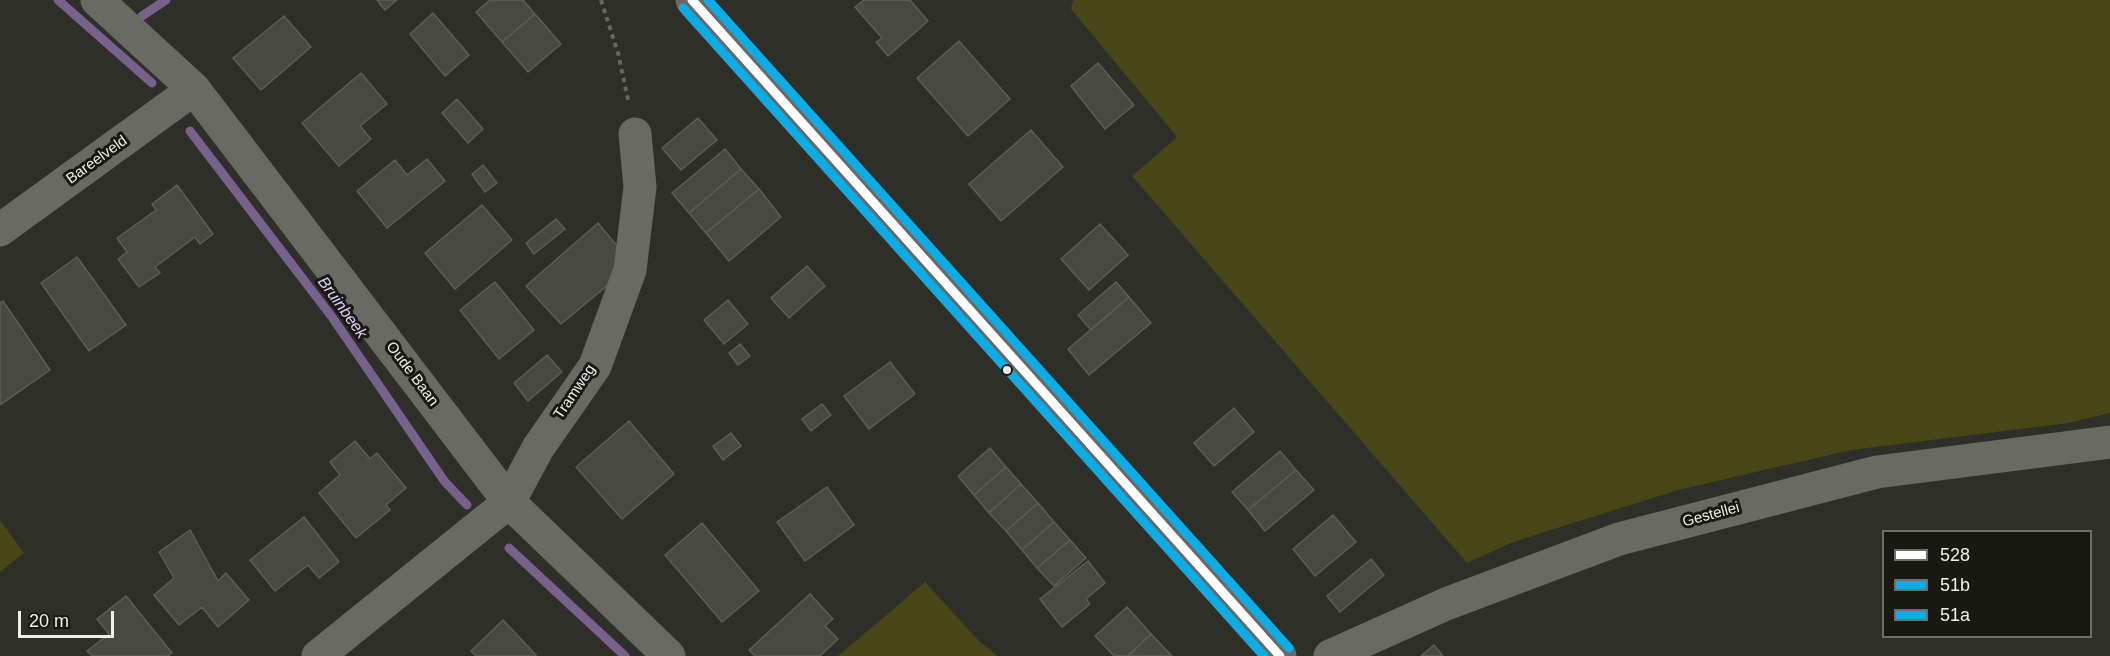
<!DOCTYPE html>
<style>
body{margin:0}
#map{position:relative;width:2110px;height:656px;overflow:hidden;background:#2f2f29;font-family:Helvetica,sans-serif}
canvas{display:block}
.legend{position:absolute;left:1882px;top:530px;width:210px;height:108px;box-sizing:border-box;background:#191914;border:2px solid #6f6f6a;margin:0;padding:8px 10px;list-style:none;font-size:18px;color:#f0f0ea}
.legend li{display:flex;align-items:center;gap:12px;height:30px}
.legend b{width:30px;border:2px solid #6f6f6a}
.scale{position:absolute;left:18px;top:611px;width:96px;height:27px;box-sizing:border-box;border:3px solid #f0f0ea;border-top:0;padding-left:8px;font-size:18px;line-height:21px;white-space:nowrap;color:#f0f0ea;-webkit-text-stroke:4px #191914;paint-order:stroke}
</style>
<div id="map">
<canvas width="2110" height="656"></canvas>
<ul class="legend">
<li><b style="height:8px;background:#fff"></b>528</li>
<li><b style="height:8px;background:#0dace5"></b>51b</li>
<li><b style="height:8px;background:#0dace5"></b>51a</li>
</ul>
<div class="scale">20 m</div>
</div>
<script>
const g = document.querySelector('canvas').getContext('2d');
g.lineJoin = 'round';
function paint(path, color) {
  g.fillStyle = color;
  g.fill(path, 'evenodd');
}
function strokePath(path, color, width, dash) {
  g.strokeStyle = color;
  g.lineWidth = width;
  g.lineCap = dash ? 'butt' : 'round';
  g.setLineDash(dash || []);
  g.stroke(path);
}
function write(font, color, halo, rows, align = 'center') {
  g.font = font + ' Helvetica,sans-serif';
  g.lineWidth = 6;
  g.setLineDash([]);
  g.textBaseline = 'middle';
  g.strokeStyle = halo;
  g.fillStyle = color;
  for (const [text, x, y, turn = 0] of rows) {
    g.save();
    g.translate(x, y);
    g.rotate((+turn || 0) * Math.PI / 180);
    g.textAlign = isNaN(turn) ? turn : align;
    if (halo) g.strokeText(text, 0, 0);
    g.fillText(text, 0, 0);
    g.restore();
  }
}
paint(new Path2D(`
 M1073 0H2110V413L2068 423 1851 450 1678 490 1513 542 1467 563 1132 176 1177 137 1071 9Z
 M0 520 24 553 0 572Z
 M925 582 978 640 997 656H838Z`), '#484516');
strokePath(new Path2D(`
 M58 0 152 83
 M142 16 166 0
 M190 131 332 317 445 482 467 505
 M509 548 625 656`), '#79618d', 9);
const building = new Path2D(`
 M377 0H397L385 10Z
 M490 0H523L535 14 502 42 476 12Z
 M864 0H910L928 21 888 56 876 42 882 38 855 7Z
 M433 13 469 55 445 76 410 34Z
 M535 14 561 44 528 72 502 42Z
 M284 16 311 47 261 90 233 58Z
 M959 41 1010 99 968 136 917 78Z
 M1098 63 1134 105 1105 129 1071 86Z
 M361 73 387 104 360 126 371 139 339 166 302 123Z
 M457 99 483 129 468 143 442 113Z
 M698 118 717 140 681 170 662 148Z
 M1031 130 1063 167 1001 221 969 184Z
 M725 149 741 169 689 213 672 193Z
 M427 159 445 181 387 228 357 191 395 160 407 175Z
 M483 165 497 183 485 192 472 174Z
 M741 169 759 189 706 233 689 213Z
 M177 185 213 234 200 244 195 237 155 267 160 273 139 287 118 259 127 252 117 238 156 210 152 204Z
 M759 189 781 217 729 261 706 233Z
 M482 205 512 240 455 289 425 253Z
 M556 219 565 229 534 254 526 243Z
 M598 223 623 253 620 275 561 324 526 286Z
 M1100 224 1128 255 1089 290 1061 259Z
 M77 257 126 325 89 351 41 283Z
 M807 266 825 286 789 318 771 298Z
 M495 282 534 330 499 359 460 310Z
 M1116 282 1129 297 1091 330 1078 315Z
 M1129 297 1151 323 1089 375 1068 349Z
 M728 300 748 324 724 344 704 320Z
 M3 301 50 370 0 405V303Z
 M740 344 750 356 738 365 729 353Z
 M547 355 562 372 528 401 514 383Z
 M890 362 915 394 869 429 844 396Z
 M822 404 831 415 811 431 802 419Z
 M1234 408 1254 432 1214 466 1194 443Z
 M629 421 674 474 622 519 576 467Z
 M731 433 741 446 723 460 713 446Z
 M355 441 370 459 377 453 406 488 386 505 390 510 356 538 319 493 340 475 330 462Z
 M990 448 1006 467 974 495 958 476Z
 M1280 451 1296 470 1248 510 1232 492Z
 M1006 467 1021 484 989 513 974 495Z
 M1296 470 1314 490 1265 531 1248 510Z
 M1021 484 1038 503 1006 531 989 513Z
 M827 487 854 525 805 561 777 522Z
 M1038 503 1054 522 1022 550 1006 531Z
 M1333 515 1356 542 1315 576 1293 549Z
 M304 517 339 562 319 578 308 565 275 591 250 560Z
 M1054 522 1070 540 1037 568 1022 550Z
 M702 523 759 591 722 622 665 555Z
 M190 530 218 581 226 573 249 600 218 627 202 607 179 625 154 595 174 578 159 552Z
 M1070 540 1086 558 1054 586 1037 568Z
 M1371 559 1384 575 1340 612 1327 596Z
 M1088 561 1105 583 1086 599 1090 604 1062 627 1040 599Z
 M810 594 833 619 825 626 838 639 820 656H755L749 650Z
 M126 596 172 653 168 656H92L87 651 109 634 97 619Z
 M1127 607 1151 634 1128 656H1114L1095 636Z
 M503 620 536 655 535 656H476L471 651Z
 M1151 634 1172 656H1128Z
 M1434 645 1443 656H1421Z`);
paint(building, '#494944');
strokePath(building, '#5e5e59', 1.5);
strokePath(new Path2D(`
 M601 0 618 53 629 104`), '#666662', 4, [4.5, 4.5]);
strokePath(new Path2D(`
 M97 0 194 89 509 502 669 656
 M0 230 194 89
 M318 656 509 502 538 448 595 366 630 270 640 187 635 134
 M1330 656 1446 604 1619 539 1877 472 2110 442`), '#6a6a65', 33);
strokePath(new Path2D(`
 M692 0 1280 656`), '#6a6866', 33);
strokePath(new Path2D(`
 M692 0 1280 656`), '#fff', 9);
strokePath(new Path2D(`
 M683 8 1264 656`), '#0dace5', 9);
strokePath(new Path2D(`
 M708 0 1289 648`), '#0dace5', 9);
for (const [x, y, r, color] of [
 [1007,370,5,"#f0f0ea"]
]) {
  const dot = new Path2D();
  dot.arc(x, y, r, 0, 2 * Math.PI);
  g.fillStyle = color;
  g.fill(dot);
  strokePath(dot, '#191914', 2);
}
write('15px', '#f0f0ea', '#191914', [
 ["Bareelveld",97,160,-36],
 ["Oude Baan",412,374,53],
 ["Tramweg",575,392,-56],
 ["Gestellei",1711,515,-15]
]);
write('italic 16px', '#e1cbf8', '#191914', [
 ["Bruinbeek",342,308,54]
]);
</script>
